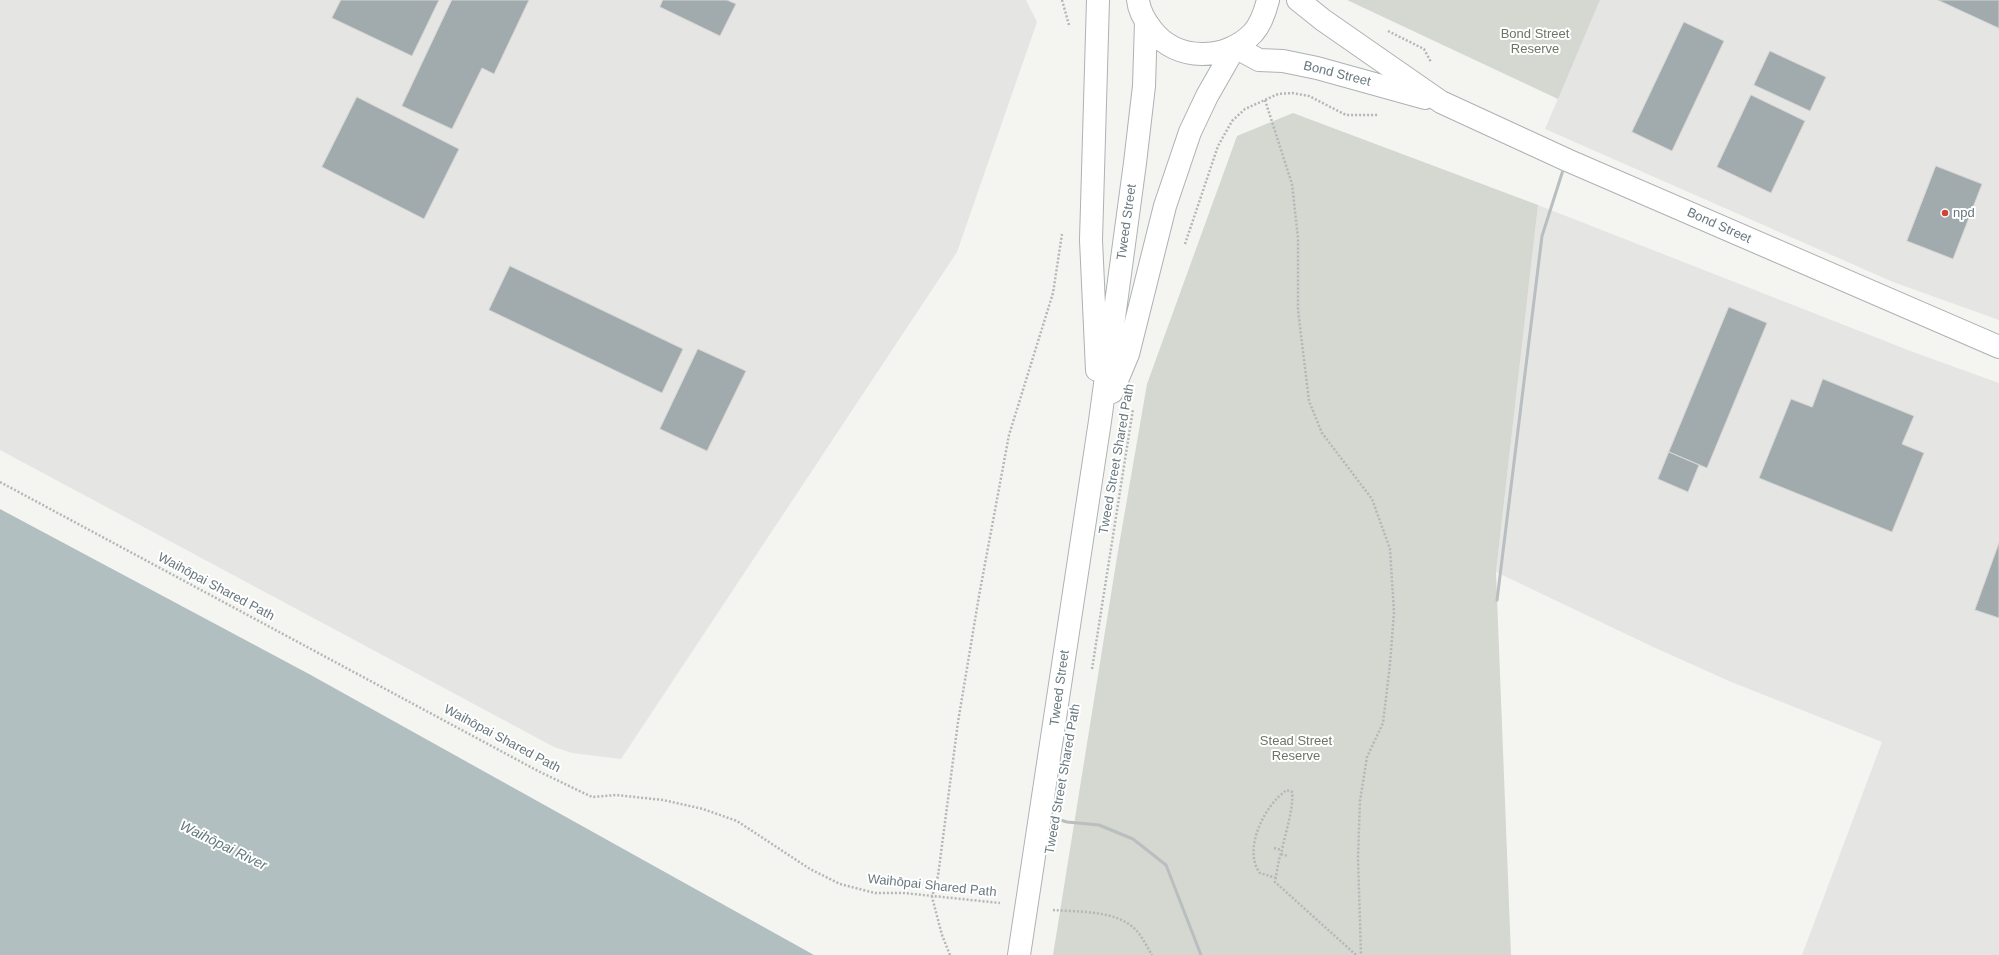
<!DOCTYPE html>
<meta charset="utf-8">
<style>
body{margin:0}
canvas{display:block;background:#f4f4f1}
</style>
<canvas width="1999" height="955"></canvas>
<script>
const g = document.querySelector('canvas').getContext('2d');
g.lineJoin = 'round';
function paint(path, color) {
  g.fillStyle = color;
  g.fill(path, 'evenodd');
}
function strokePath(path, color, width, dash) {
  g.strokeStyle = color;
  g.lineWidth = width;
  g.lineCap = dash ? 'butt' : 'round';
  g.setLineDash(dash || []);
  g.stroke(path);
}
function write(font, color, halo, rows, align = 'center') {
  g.font = font + ' Arial,sans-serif';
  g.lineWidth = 4;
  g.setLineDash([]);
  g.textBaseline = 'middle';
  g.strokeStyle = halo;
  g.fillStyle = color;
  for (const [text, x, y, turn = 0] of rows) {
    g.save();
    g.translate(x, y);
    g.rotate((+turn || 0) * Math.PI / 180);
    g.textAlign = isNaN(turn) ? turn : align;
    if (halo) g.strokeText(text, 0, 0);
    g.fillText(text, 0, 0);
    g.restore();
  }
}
paint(new Path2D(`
 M0 0H1026L1037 22 957 252 621 759 572 753 554 747 0 450Z
 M1600 0H1999V320L1893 282 1545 129Z
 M1538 205 1913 352 1999 383V955H1802L1882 742 1729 681 1651 646 1496 572Z`), '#e5e5e4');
paint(new Path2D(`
 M1347 0H1600L1558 99Z
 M1293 113 1538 205 1496 572 1511 955H1053L1117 557 1147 384 1237 136Z`), '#d4d8d0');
paint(new Path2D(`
 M0 509 309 674 814 955H0Z`), '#b2bfc1');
const building = new Path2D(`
 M341 0H439L412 56 332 18Z
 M452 0H529L494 74 482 68 452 129 402 106Z
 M663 0H727L736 4 720 36 660 7Z
 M1938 0H1999V28Z
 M1684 22 1724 41 1672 151 1632 132Z
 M1770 51 1826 77 1810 111 1754 85Z
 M1751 95 1805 121 1771 193 1717 167Z
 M357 97 459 149 424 219 322 167Z
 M1936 166 1982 184 1953 259 1907 241Z
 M510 266 683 349 662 393 489 310Z
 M1729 307 1767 323 1707 468 1669 452Z
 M698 349 746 371 707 451 660 429Z
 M1823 379 1914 416 1902 444 1924 453 1892 532 1759 478 1791 399 1812 407Z
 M1669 452 1699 465 1688 492 1658 479Z
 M1999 543V618L1975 610Z`);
paint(building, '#a1aaad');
strokePath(building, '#d5d5d3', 1);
const secondary = new Path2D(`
 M1138 0C1139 11 1145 21 1152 30 1177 62 1226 61 1253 33 1261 24 1265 12 1268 0
 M1298 0 1323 20 1441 102 1567 160 1999 347
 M1235 47 1259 60 1283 61 1317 68 1425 98
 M1097 370 1091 240 1098 0
 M1112 392 1128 354 1165 206 1190 132 1207 96 1235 47
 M1019 955 1100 421 1135 163 1144 86 1146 22`);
strokePath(secondary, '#acb2b5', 24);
strokePath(new Path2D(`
 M1062 0 1069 25
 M1388 31 1424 49 1431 62
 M1265 100 1292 184 1298 238V310L1309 401 1322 433 1372 499 1390 549 1394 612 1390 664 1383 723 1367 757 1360 801 1358 858 1361 955
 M1185 244 1218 146 1232 121 1245 109 1278 94 1292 93 1309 96 1346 115H1378
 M0 482 538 771 592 797 616 795 663 800 703 809 737 821 810 869 840 884 875 893H904L1000 903
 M1092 669 1133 409
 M1274 848 1282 850
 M1281 854 1288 856
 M1276 878 1260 873C1242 850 1265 804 1287 790L1292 792C1294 808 1285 834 1282 850 1278 861 1277 872 1275 882L1356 955
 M1053 910C1079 912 1115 910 1135 929 1142 936 1147 947 1152 955
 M950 955 942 935 932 897 938 876 958 722 979 596 1009 435 1053 293 1062 234`), '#b3b7b8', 2.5, [2, 2]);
strokePath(new Path2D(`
 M1497 600 1542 236 1564 167
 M1047 816 1067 822 1099 825 1133 839 1166 865 1201 955`), '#b9bec0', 3);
strokePath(secondary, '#fff', 22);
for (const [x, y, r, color] of [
 [1945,213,4,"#cd4438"]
]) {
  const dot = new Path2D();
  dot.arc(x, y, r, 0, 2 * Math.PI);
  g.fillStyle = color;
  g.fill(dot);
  strokePath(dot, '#fff', 1.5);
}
write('13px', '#6b7665', '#fff', [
 ["Bond Street",1535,34],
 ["Reserve",1535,49],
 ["Stead Street",1296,741],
 ["Reserve",1296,756]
]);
write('13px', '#67777e', '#fff', [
 ["Bond Street",1337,74,14],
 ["Tweed Street",1127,222,-82],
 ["Bond Street",1719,226,24],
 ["Tweed Street Shared Path",1117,459,-80],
 ["Waihōpai Shared Path",216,587,28],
 ["Tweed Street",1060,688,-82],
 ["Waihōpai Shared Path",502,739,28],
 ["Tweed Street Shared Path",1063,779,-80],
 ["Waihōpai Shared Path",932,886,6]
]);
write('13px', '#67777e', '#fff', [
 ["npd",1953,213]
], 'left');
write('italic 14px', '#63787b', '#fff', [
 ["Waihōpai River",223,846,26]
]);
</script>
